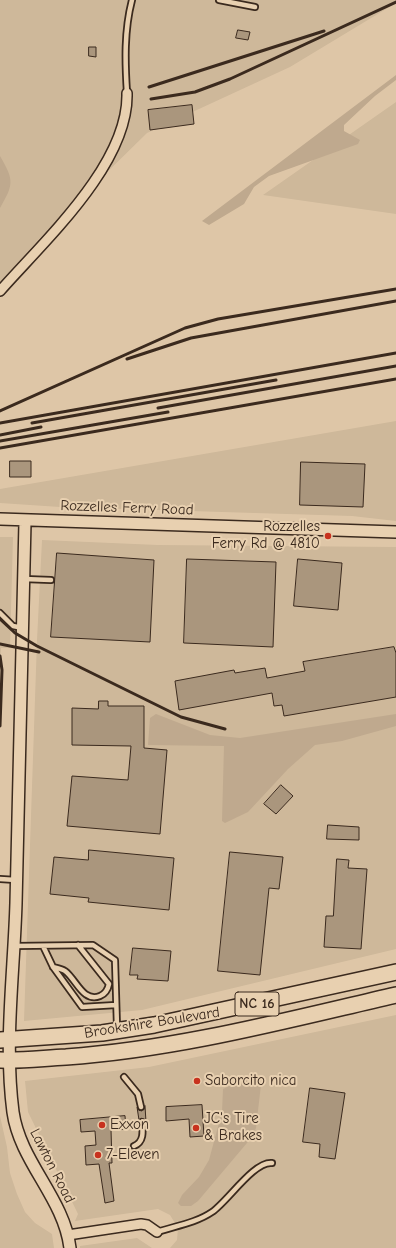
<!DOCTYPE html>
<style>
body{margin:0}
canvas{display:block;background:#dec6a7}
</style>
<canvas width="396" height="1248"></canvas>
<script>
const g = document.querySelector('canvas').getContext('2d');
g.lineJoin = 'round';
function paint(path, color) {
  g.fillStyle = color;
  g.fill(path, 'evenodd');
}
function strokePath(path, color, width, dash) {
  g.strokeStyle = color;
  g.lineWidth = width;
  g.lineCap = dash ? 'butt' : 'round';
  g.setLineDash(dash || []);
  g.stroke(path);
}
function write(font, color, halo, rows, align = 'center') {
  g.font = font + ' "Comic Neue",sans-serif';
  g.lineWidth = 4;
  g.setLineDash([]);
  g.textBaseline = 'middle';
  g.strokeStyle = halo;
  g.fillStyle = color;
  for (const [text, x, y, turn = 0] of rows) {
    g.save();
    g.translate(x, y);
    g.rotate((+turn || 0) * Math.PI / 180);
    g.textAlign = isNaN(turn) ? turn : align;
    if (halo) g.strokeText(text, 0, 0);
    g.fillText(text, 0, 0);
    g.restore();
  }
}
paint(new Path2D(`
 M0 0H396V3L290 67 147 133 39 239 0 283Z
 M396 102V214L263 195Z
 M396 421V521L352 516 60 507 0 503V489Z
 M0 537H13L10 648H1L0 665Z
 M42 540 158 545 396 547V949L142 1010 24 1021 37 640Z
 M396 1015V1248H170L177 1240 178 1228 170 1215 158 1209 75 1221 78 1214 28 1112 25 1081 149 1067Z
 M0 1116 7 1147 10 1173 17 1194 25 1212 35 1223 52 1234 54 1248H0Z
 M137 1238 152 1248H80V1246Z`), '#ceb89a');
paint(new Path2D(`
 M396 75V80L375 96 344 125V131L360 140 358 144 269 176 254 187 244 204 209 225 202 221Z
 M0 156C14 180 14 184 0 208Z
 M156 714 210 735 240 738 396 714V726L342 741 315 745 288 769 248 812 225 823 222 821 224 746 148 745 150 718Z
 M262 1076 256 1128 252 1137 198 1201 191 1206H181L178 1203 182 1195 199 1177 209 1160 222 1112 223 1089 235 1083Z`), '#bfa98e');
const building = new Path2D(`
 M238 30 250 32 248 40 236 38Z
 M89 47H96V57L89 56Z
 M192 105 194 124 150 130 148 110Z
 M10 461H31V477H10Z
 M301 462 365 464 363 507 300 505Z
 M57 553 154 560 150 642 51 637Z
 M187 559 276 562 273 647 184 643Z
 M298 559 342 563 338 610 294 606Z
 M394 647 396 653V697L284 716 282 705 274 706 272 693 179 710 175 681 234 670 235 673 265 668 267 678 305 671 303 662Z
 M99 701H108V706H144V748L167 750 160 834 67 826 72 776 128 780 131 746 72 745V708L98 709Z
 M281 785 293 796 276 814 264 804Z
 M328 825 359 827V840L327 839Z
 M89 850 174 858 169 910 88 902 89 898 50 894 54 857 88 860Z
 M230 852 283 857 279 889 269 888 260 975 218 971Z
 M337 859 349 860 348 868 367 869 361 949 324 947 326 916H333Z
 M133 948 171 951 168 981 137 979 138 975H130Z
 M310 1088 345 1093 335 1159 319 1157 320 1144 303 1142Z
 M202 1105 204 1136 190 1137 189 1119 166 1121V1107Z
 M145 1106 146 1122 142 1118 139 1120 137 1107 141 1111Z
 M125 1116 126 1129 111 1130 112 1163H109L114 1201 105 1203 99 1164 86 1165 85 1146 96 1145 95 1131 81 1132 80 1120Z`);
paint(building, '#aa967d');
strokePath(building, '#3b2a1e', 1);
const service = new Path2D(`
 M219 0 255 7
 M127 93C125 62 124 31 132 0
 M24 579 51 580
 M0 613 13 626 23 628
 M0 879 16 880
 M15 946 93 945 115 960 117 1027
 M43 946 53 967 82 1007 116 1005
 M53 967C57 968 62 969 65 971 76 979 83 1003 100 996 105 994 108 989 109 984L78 945
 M124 1077 138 1094 141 1107
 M134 1146C144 1142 143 1132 142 1122
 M157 1232C175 1226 196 1223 212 1212 228 1201 254 1161 272 1163`);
const minor = new Path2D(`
 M0 291C44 241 129 164 127 93
 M68 1235 141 1224 147 1225 157 1232`);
const tertiary = new Path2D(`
 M0 519 396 532
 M25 520C23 648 20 776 16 903 14 972 4 1043 13 1112 20 1162 64 1198 70 1248`);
const trunk = new Path2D(`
 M0 1040 102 1033 154 1025 396 972
 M0 1060C22 1061 44 1058 66 1057 179 1049 287 1020 396 995`);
strokePath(service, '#3b2a1e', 8);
strokePath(minor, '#3b2a1e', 12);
strokePath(tertiary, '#3b2a1e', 14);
strokePath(trunk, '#3b2a1e', 18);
strokePath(service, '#e8d0b0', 4.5);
strokePath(minor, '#e8d0b0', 9);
strokePath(tertiary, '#e8d0b0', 11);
strokePath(trunk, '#e8d0b0', 15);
strokePath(new Path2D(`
 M149 87 324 31
 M151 99 195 92 230 79 396 2
 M127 359 191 338 396 301
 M158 408 396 366
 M0 411 185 328 218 319 396 289
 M0 423 396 353
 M32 423 276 380
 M0 435 41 427
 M0 441 168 412
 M0 448 396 379
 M0 619 15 633 37 646 181 717 225 729
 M0 644 39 652
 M0 656 2 670 0 726`), '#3b2a1e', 3);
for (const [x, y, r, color] of [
 [328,536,4,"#c8321e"],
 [197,1081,4,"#c8321e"],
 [102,1125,4,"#c8321e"],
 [196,1128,4,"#c8321e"],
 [98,1155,4,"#c8321e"]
]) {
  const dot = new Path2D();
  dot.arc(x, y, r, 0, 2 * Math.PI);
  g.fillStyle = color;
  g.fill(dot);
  strokePath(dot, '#e8d0b0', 1.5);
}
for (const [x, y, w] of [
 [257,1004,44]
]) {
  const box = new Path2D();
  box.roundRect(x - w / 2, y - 12, w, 24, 3);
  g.fillStyle = '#e8d0b0';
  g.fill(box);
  strokePath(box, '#3b2a1e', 1);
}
write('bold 14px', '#3b2a1e', null, [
 ["NC 16",257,1004]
]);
write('15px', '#3b2a1e', '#e8d0b0', [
 ["Rozzelles Ferry Road",127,508,2],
 ["Brookshire Boulevard",152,1023,-9],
 ["Lawton Road",52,1166,63]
]);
write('15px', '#3b2a1e', '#e8d0b0', [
 ["Rozzelles",320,527,"right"],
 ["Ferry Rd @ 4810",320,544,"right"],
 ["Saborcito nica",205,1081],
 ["JC's Tire",204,1119],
 ["& Brakes",204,1136],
 ["Exxon",110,1125],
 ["7-Eleven",106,1155]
], 'left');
</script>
